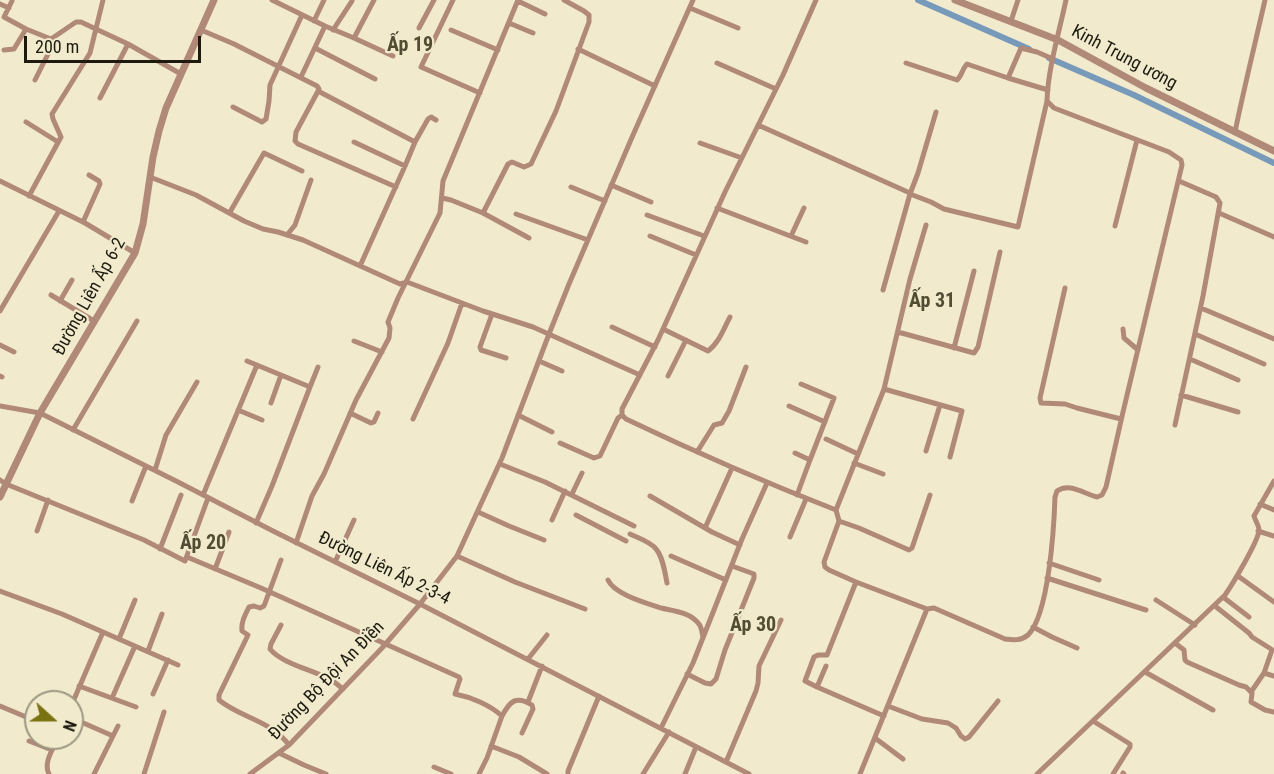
<!DOCTYPE html>
<meta charset="utf-8">
<style>
body{margin:0}
#map{position:relative;width:1274px;height:774px;overflow:hidden;background:#f1eacd;font-family:"Roboto Condensed",sans-serif}
canvas{display:block}
.north{position:absolute;left:24px;top:690px;width:60px;height:60px;box-sizing:border-box;background:#f1eacd;border:2px solid #9c9781;border-radius:50%;rotate:111deg;font-size:16px;font-weight:700;line-height:24px;text-align:center;color:#1d1b10}
.north::after{content:'';display:block;margin:auto;width:21px;height:27px;background:#7a7111;clip-path:polygon(50% 0,100% 100%,50% 72%,0 100%)}
.scale{position:absolute;left:24px;top:36px;width:177px;height:27px;box-sizing:border-box;border:3px solid #1d1b10;border-top:0;padding-left:8px;font-size:18px;line-height:21px;white-space:nowrap;color:#1d1b10;-webkit-text-stroke:4px #f1eacd;paint-order:stroke}
</style>
<div id="map">
<canvas width="1274" height="774"></canvas>
<div class="north">N</div>
<div class="scale">200 m</div>
</div>
<script>
const g = document.querySelector('canvas').getContext('2d');
g.lineJoin = 'round';
function strokePath(path, color, width, dash) {
  g.strokeStyle = color;
  g.lineWidth = width;
  g.lineCap = dash ? 'butt' : 'round';
  g.setLineDash(dash || []);
  g.stroke(path);
}
function write(font, color, halo, rows, align = 'center') {
  g.font = font + ' "Roboto Condensed",sans-serif';
  g.lineWidth = 4.5;
  g.setLineDash([]);
  g.textBaseline = 'middle';
  g.strokeStyle = halo;
  g.fillStyle = color;
  for (const [text, x, y, turn = 0] of rows) {
    g.save();
    g.translate(x, y);
    g.rotate((+turn || 0) * Math.PI / 180);
    g.textAlign = isNaN(turn) ? turn : align;
    if (halo) g.strokeText(text, 0, 0);
    g.fillText(text, 0, 0);
    g.restore();
  }
}
strokePath(new Path2D(`
 M918 0 1029 49
 M1049 58 1134 95 1274 163`), '#7799ba', 6);
strokePath(new Path2D(`
 M272 0 325 26 354 38
 M374 0 354 38 393 56
 M453 0 421 67 480 93
 M816 0 783 75 725 192 658 340 622 409V415L626 419C695 452 764 482 836 510L884 389 910 279 926 225
 M12 1 4 17 26 29
 M518 1 545 14
 M0 4 9 8
 M690 8 738 28
 M314 21 324 0
 M1011 21 1018 0
 M509 23 533 33
 M419 28 434 0
 M201 30 234 44 317 86 319 89 317 93 296 132 295 141 298 144 396 187
 M333 30 352 1
 M451 30 498 50
 M315 48 375 79
 M578 49 655 86
 M4 50 14 49 26 29 51 39 76 22H81L128 44 181 74
 M717 63 776 89
 M906 63 957 80C962 76 962 69 967 64L1008 78 1021 48 1037 52 1053 59
 M301 77 325 26
 M1008 78 1048 90
 M35 80 51 48V39
 M318 91 415 142 405 166 360 266
 M100 98 128 44
 M233 107 262 122 266 119 269 101 270 85 302 15
 M26 122 58 142
 M758 125 910 193
 M1235 132C1244 88 1255 44 1265 0
 M354 142 405 166
 M415 142 428 119 431 117 436 120
 M700 143 742 158
 M150 177 196 195 244 221 263 229 278 232 303 240 400 284 407 282 483 311 533 327 640 375
 M0 181 85 223 135 253
 M611 185 651 202
 M571 187 605 201
 M910 194 931 202 944 209 1018 227 1047 101
 M29 196 61 137 53 119 52 114 90 53 103 0
 M442 198 451 200 483 213 508 164 512 162 524 167 531 164 556 111 589 22V15L584 11 564 0
 M717 208 806 242
 M230 212 264 153 302 171
 M483 213 529 238
 M1219 213 1274 237
 M516 214 588 240
 M647 215 704 236
 M83 222 100 184 99 181 89 175
 M1115 226 1137 140
 M287 235 295 225 311 180
 M650 236 696 255
 M791 236 804 208
 M1065 288 1040 398 1041 403 1065 404 1077 408 1121 419
 M883 290 910 194 918 173 936 112
 M51 295 94 321
 M60 301 72 280
 M1201 308 1274 339
 M0 311 59 211
 M492 314 480 347 481 350 506 358
 M612 327 655 347
 M663 329 708 351C719 343 724 328 730 317
 M1123 329 1124 338 1138 350
 M898 332 974 353 978 347 1000 252
 M1195 334 1264 364
 M354 341 382 352
 M0 345 14 352
 M954 348 974 271
 M1190 359 1238 380
 M247 361 310 387 272 486 256 523
 M539 361 562 371
 M0 376 2 377
 M668 376 686 340
 M801 384 834 398 810 460
 M310 387 318 367
 M884 389 962 411 950 457
 M1181 395 1238 412
 M271 403 281 375
 M0 406 40 413 178 482 273 531 420 604 749 774
 M789 406 825 422
 M238 410 262 420
 M350 413 371 423 374 422 378 413
 M518 415 552 432
 M413 419 448 343 462 303
 M1175 425 1203 296 1220 203 1216 197 1179 181
 M73 430 137 321
 M826 439 858 454
 M560 443 594 458 600 456 618 418 622 415
 M926 451 940 405
 M697 452 714 425 722 423 729 411 746 367
 M795 453 810 460 797 495
 M854 463 883 474
 M500 464 545 482 634 526
 M155 470 166 435 197 382
 M0 480 6 484 144 540 185 561 208 498
 M572 494 582 473
 M203 495 257 365
 M650 496 712 532 740 545
 M132 501 146 466
 M1260 504 1274 510
 M836 510 839 521 824 562 825 567 829 570 856 582
 M478 512 509 526 544 540
 M576 515 626 541
 M552 520 565 491
 M839 521 859 528 909 550 912 548 930 495
 M705 528 732 468
 M37 531 48 500
 M1258 531 1274 536
 M630 534C638 538 651 542 656 549 663 557 665 573 667 583
 M790 537 806 499
 M296 543 312 496 324 474 356 400 389 338 390 328 388 322 398 298 440 213 443 181 518 0
 M160 549 181 495
 M457 556 515 582 585 609
 M671 556 726 580
 M187 557 261 588 459 677 460 679 455 694C471 697 490 705 502 716L487 758 479 774
 M281 560 264 606 260 608 254 606 249 607C245 615 241 622 242 631L248 635 219 695V700C241 718 270 720 289 745
 M335 562 354 520
 M1049 563 1099 580
 M215 569 229 532
 M1238 576 1274 602
 M1047 578 1146 610
 M608 580C614 594 646 603 661 608 674 611 690 612 699 624 702 628 702 633 703 638
 M0 591 62 614 178 665
 M1223 597 1249 617
 M1156 600 1195 625
 M1215 606 1249 633 1252 637 1271 649 1272 650 1264 673 1274 676
 M281 625 271 644 270 649C282 664 314 670 331 680 335 682 339 686 343 689
 M1033 627 1052 637 1077 648
 M119 639 135 600
 M1175 643 1184 650 1185 660 1187 662 1239 685 1246 687 1252 693 1251 702 1265 710 1274 712
 M148 651 162 614
 M528 659 547 635
 M1145 672 1213 710
 M687 674 705 683 711 684 716 679 725 650 754 578V574L732 566
 M79 686 136 707
 M817 687 826 666
 M1251 692 1264 673
 M153 694 168 660
 M112 698 135 646
 M528 702 542 666
 M72 704 103 632
 M0 706 31 719
 M888 706 922 719 948 723 956 728 961 736 965 739 969 737 998 701
 M502 716C510 701 516 695 532 705L533 709 522 733
 M884 716 817 687 805 681 814 657 818 655H827L856 582 927 609 934 608 1005 639C1013 640 1021 641 1028 635 1049 614 1054 527 1055 497L1057 491C1069 482 1084 494 1097 497L1102 495 1106 487 1123 412 1182 165 1181 160 1169 152 1054 108 1047 101C1048 68 1059 33 1066 0
 M72 718 113 736
 M1093 721 1130 744V747L1113 774
 M661 728 693 663 742 539 767 483
 M875 738 903 759
 M29 741 52 750
 M491 746 519 757 547 774
 M279 753 304 765 326 774
 M726 762 756 691 758 683 759 666 781 620
 M434 767 451 774
 M1123 773 1124 774
 M49 774C43 763 53 749 58 738
 M94 774 118 726
 M144 774 164 712
 M250 774 289 745 382 648 420 604 457 556 502 458 549 334 569 284 633 135 693 0
 M568 774V771L599 696
 M643 774 669 732
 M685 774 696 747
 M860 774 927 609
 M1037 774 1225 595C1232 585 1259 540 1259 530 1259 526 1255 520 1254 516L1274 481`), '#b18979', 5);
strokePath(new Path2D(`
 M955 0 1058 40 1146 88 1274 151
 M0 497 40 413 135 253 143 224 153 157 159 131 166 108 214 0`), '#b18979', 7);
write('18px', '#1d1b10', '#f1eacd', [
 ["Kinh Trung ương",1124,58,28],
 ["Đường Liên Ấp 6-2",90,297,-61],
 ["Đường Liên Ấp 2-3-4",384,569,26],
 ["Đường Bộ Đội An Điền",327,681,-46]
]);
write('bold 20px', '#524c33', '#f1eacd', [
 ["Ấp 19",410,46],
 ["Ấp 31",932,302],
 ["Ấp 20",203,544],
 ["Ấp 30",753,626]
]);
</script>
